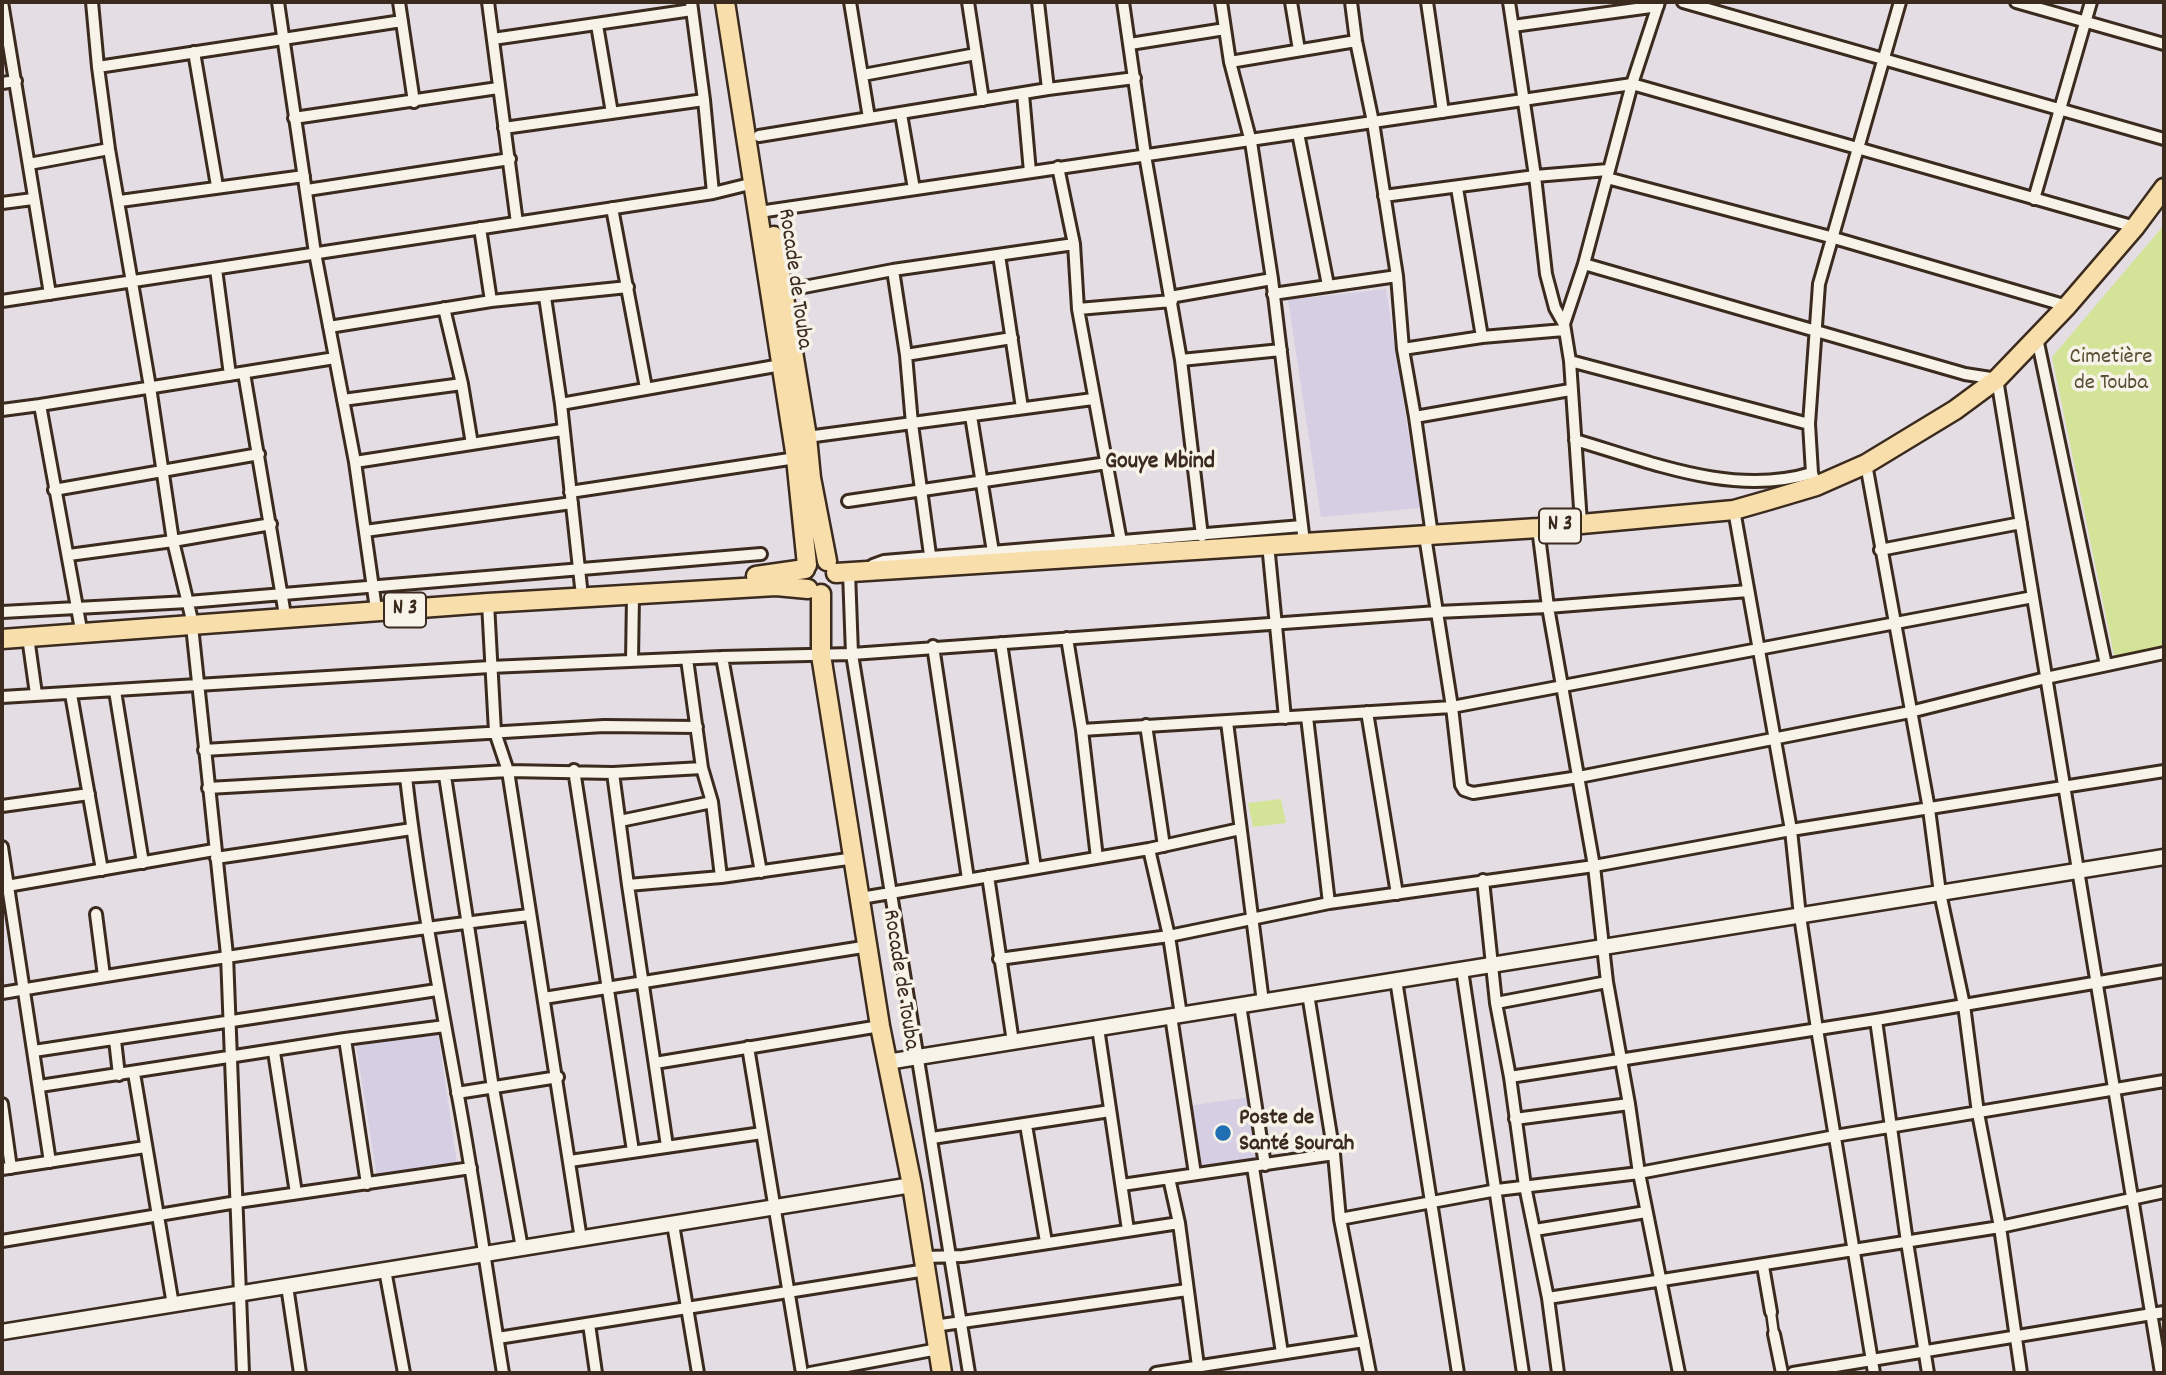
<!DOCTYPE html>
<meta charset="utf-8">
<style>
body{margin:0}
#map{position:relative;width:2166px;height:1375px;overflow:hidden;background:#e4dde4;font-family:Dekko,sans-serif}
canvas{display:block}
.frame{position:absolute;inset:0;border:4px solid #3b2a1e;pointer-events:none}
</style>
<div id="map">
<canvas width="2166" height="1375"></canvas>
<div class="frame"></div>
</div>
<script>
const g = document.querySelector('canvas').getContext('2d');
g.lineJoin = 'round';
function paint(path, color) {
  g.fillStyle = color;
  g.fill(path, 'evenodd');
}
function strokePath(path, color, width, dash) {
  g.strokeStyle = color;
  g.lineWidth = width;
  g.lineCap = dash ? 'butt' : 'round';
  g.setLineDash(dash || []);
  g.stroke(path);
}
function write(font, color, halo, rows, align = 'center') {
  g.font = font + ' Dekko,sans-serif';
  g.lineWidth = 7;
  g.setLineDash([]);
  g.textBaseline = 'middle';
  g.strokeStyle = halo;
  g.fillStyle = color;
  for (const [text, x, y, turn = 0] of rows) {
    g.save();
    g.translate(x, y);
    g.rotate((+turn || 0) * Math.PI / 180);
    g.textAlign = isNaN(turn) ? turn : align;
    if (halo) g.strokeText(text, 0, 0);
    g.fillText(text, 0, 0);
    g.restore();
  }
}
paint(new Path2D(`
 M1386 289 1420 508 1321 517 1288 300Z
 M438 1033 457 1163 377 1176 356 1045Z
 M1250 1097 1259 1161 1197 1170 1187 1106Z`), '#d6cee2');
paint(new Path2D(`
 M2164 225V651L2115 660 2052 357Z
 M1281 799 1286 823 1253 827 1248 803Z`), '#d3e498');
const pedestrian = new Path2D(`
 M1771 1312 1774 1334`);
const minor = new Path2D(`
 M2 2 50 294
 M92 2 98 67 109 149 150 387 173 541 191 616
 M278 2 315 253 355 462 375 602
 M399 2 414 102
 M488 2 517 223
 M691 2 704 100 713 193
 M850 2 869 118
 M968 2 983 100
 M1038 2 1048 89
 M1123 2 1145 155 1181 360 1202 536
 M1221 2 1230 62 1251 142 1272 279 1304 542
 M1291 2 1299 50
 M1351 2 1356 41 1373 122 1397 276 1403 349 1415 417 1432 535
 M1427 2 1443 112
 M1509 2 1535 176 1546 274 1555 308 1564 324 1570 361 1581 523
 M1683 2 2164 139
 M2016 2 2164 44
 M597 25 612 113
 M1513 26 1658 6
 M493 39 692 10
 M1130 44 1225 29
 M194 52 217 186
 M1230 62 1356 41
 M98 67 402 21
 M863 75 976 54
 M2 83 16 81
 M1023 94 1030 172
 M901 114 914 189
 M294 118 498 88
 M504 128 704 100
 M1298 133 1328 285
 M759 136 1048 89 1135 78
 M29 164 109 149
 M1058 167 1074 244 1078 309 1122 547
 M1607 178 1834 238 2067 306
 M1457 188 1482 337
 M307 190 510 159
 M1384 196 1535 176 1608 170
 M2034 199 2091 2
 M120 201 304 176
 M2 203 33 199
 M612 208 646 388
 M759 212 1632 84 2135 227
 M480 228 491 301
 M999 255 1022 408
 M1584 264 1965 374 1997 379 2161 1373
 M216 269 230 375
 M893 270 906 355 912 424 931 562
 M783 291 893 270 1074 244
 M1273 294 1397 276
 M545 297 561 404 581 587
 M1170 297 1272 279
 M2 301 713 193 754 183
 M444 308 462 384 472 444
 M1078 309 1172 301
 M1564 324 1584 264 1632 84 1659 2
 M329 327 491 301 628 287
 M2037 338 2106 665
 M1403 349 1482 337 1564 330
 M906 355 1012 338
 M1181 360 1281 350
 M1570 361 1809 424
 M244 373 284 609
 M343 400 462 384
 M561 404 781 365
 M40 405 80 624
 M2 410 40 405 335 358
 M971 416 993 552
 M1415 417 1570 390
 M807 437 1093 399
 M1575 440C1651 462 1733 497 1812 473
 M355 462 562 430
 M1866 464 1929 809 1940 893 1964 1005 1978 1113 2000 1227 2021 1373
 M1816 486 1812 473 1809 424 1819 284 1900 2
 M54 490 259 454
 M570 492 796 458
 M848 501 1107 463
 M1734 510 1791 830 1800 916 1817 1029 1874 1373
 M1538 528 1548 607 1594 866 1607 982 1629 1104 1639 1173 1679 1373
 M365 531 572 503
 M1425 536 1452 707 1461 785 1464 790 1473 793 1579 777 1910 712 2046 678 2164 653
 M1268 544 1285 718
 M1880 550 2021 523
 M69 555 173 541 271 524
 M873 565 884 561 1302 526
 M849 572 852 654 969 1373
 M488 603 495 732 508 771 581 1239
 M2 612 188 602 761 554
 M192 626 227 955 243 1373
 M28 637 36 694
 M1067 638 1082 730 1097 858
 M1001 643 1035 868
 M933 646 968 879
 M722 657 761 872
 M687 659 702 768 712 802 721 877
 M632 661 633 595
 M115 691 143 863
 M71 694 102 870
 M2 697 490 667 722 657 852 654 1437 612 1548 607 1748 591
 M1367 712 1397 894
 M1307 717 1329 903
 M1227 722 1263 1002
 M1146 725 1164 846
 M1082 730 1452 707 2033 597
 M204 750 604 726 697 727
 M574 770 633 1151
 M613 773 628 885 667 1146
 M445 776 493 1088 522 1248
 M406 777C418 884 439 990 458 1096 475 1188 488 1281 503 1373
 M208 788 508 771 613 773 702 768
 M2 806 89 794
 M620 821 712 802
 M2 847 50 1162
 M1149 849 1169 936 1181 1015
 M216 858 412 829
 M988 876 1013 1042
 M1483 880 1496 1003 1510 1077 1525 1186 1548 1298 1558 1373
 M628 885 721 877 855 858
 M7 886 214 850
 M861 898 1149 849 1240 829
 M96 914 104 976
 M999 959 1169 936 1329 903 1594 866 1791 830 2164 771
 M1462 970 1523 1373
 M1396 980 1458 1373
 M2 993C177 964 353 936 529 915
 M1308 994 1334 1154 1340 1219 1370 1373
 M544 998 869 946
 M1496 1003 1607 982
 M1240 1005 1265 1165
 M1171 1016 1195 1174
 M1876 1020 1907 1242 1928 1373
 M1098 1028 1128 1230
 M345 1039 367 1184
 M115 1040 119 1075
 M748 1047 802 1373
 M34 1051 437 990
 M274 1052 296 1193
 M655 1063 880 1026
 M134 1073 173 1305
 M1510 1077 1876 1020 2164 971
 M40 1086 345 1039 445 1026
 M457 1093 558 1077
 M2 1104 11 1168
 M1515 1119 1629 1104
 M1026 1125 1046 1242
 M932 1138 1110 1111
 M570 1161 762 1133
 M1253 1167 1282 1353
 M2 1169 145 1147
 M1169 1178 1179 1223 1198 1366
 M1122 1185 1334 1154
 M1340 1219 1497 1190 1639 1173 1835 1136 2164 1081
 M673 1224 698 1373
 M1535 1230 1646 1212
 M2 1241 237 1202 471 1168
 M924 1257 963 1256 1179 1223
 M1763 1266 1771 1312
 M385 1270 404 1373
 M287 1286 300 1373
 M1548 1298 2000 1227 2164 1192
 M589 1324 596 1373
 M934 1326 1187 1290
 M1774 1334 1782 1373
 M498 1338 926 1270
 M810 1373 938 1349
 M1156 1373 1364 1341
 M1793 1373 2164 1312`);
const tertiary = new Path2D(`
 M887 1062 2164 857
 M2 1332 912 1185`);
const primary = new Path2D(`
 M725 2 796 458 807 565
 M774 236 807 437 811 478 827 561
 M836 573 1538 528 1734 510 1769 500 1816 486 1866 464 1955 410 1997 379 2067 306 2135 227 2164 188
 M756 576 805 569
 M821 594V655L880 1026 912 1185 942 1373
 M2 639 488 603 776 586 808 589`);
strokePath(pedestrian, '#3b2a1e', 13);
strokePath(minor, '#3b2a1e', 16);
strokePath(tertiary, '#3b2a1e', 19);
strokePath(primary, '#3b2a1e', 23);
strokePath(pedestrian, '#f7f3e8', 8);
strokePath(minor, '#f7f3e8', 10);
strokePath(tertiary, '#f7f3e8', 14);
strokePath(primary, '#f8deab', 18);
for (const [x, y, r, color] of [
 [1223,1133,9,"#1f6fb2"]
]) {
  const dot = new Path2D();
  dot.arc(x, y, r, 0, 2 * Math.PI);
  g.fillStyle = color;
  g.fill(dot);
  strokePath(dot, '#f7f3e8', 2.5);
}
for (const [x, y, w] of [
 [1560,526,42],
 [405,610,42]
]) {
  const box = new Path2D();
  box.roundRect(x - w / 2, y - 17.5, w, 35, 5);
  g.fillStyle = '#f7f3e8';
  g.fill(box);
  strokePath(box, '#3b2a1e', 2);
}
write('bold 21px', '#3b2a1e', null, [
 ["N 3",1560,526],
 ["N 3",405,610]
]);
write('23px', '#3b2a1e', '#f7f3e8', [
 ["Rocade de Touba",793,279,82],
 ["Rocade de Touba",899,980,81]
]);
write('23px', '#594f36', '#f7f3e8', [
 ["Cimetière",2111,359],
 ["de Touba",2111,385]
]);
write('bold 23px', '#3b2a1e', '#f7f3e8', [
 ["Poste de",1239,1120],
 ["Santé Sourah",1239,1146]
], 'left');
write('bold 24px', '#3b2a1e', '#f7f3e8', [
 ["Gouye Mbind",1160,464]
]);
</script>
